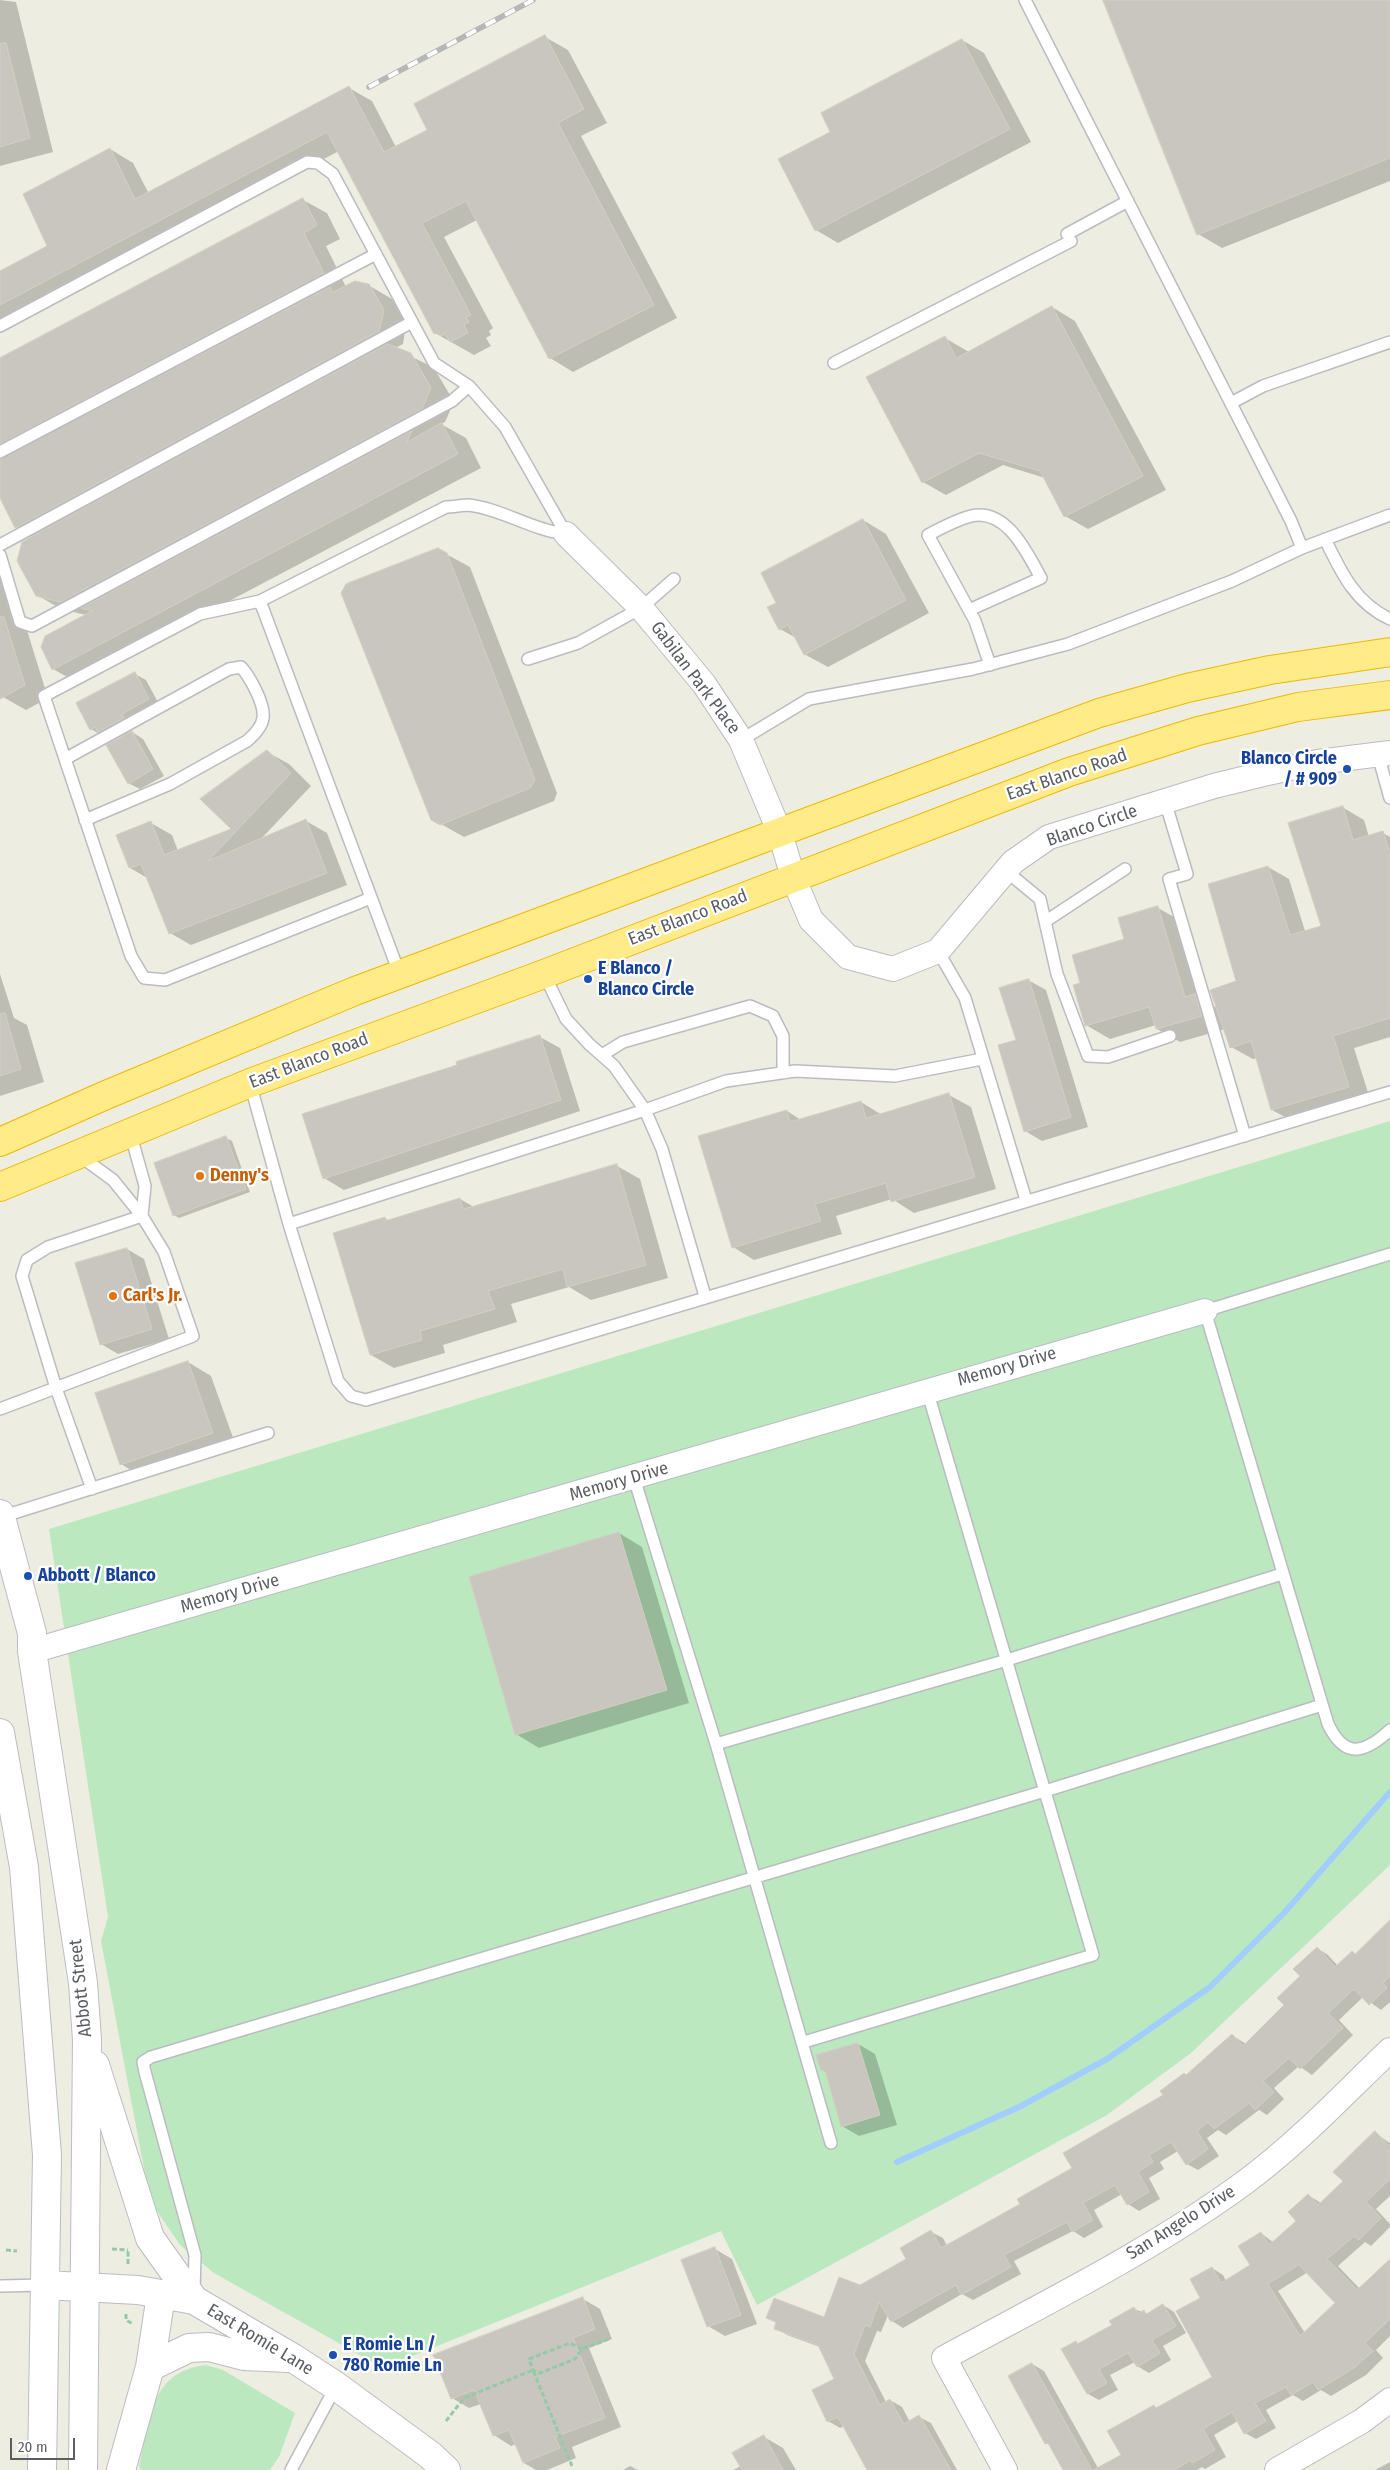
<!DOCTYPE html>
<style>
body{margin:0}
#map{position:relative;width:1390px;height:2470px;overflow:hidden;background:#eeede2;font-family:"Fira Sans Condensed",sans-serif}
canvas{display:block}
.scale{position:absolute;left:10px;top:2438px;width:65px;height:22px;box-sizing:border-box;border:2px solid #5a5e64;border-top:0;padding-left:6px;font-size:15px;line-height:18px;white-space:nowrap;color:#5a5e64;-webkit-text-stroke:4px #fff;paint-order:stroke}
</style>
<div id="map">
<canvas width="1390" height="2470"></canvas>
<div class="scale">20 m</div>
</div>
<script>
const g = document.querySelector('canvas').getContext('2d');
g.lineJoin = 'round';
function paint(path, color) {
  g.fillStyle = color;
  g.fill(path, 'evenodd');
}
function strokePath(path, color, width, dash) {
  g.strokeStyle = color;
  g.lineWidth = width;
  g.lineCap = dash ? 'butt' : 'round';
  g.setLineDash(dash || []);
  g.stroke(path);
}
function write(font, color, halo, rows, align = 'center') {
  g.font = font + ' "Fira Sans Condensed",sans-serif';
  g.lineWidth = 4.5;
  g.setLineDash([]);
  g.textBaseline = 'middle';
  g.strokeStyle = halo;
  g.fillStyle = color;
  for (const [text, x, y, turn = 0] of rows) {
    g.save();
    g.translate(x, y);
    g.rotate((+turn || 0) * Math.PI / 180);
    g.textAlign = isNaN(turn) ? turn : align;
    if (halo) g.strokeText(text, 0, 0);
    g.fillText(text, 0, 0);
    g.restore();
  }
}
paint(new Path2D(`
 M1390 1121V1865L1191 2053 1107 2115 757 2305 721 2231 383 2368 214 2273 180 2245 157 2211 146 2179 101 1941 108 1917 49 1529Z
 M206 2365 223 2370 295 2413 279 2457 270 2470H142L139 2467C150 2420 149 2372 206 2365Z`), '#bce8c0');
paint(new Path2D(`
 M0 0 16 2 53 152 0 166Z
 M1104 0H1390V181L1222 248 1198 234Z
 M545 37 568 50 607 123 581 136 677 318 573 372 550 358 477 220 444 237 493 328 489 331 491 335 486 338 491 346 474 355 435 333 339 151 0 330V272L49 247 110 149 133 163 149 194 349 88 372 101 396 147 429 130Z
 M962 40 984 53 1031 142 838 243 816 230 832 132Z
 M303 200 327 213 340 239 326 246 346 287 368 285 392 299 406 324 403 344 395 348 434 368 454 402 445 422 441 424 466 438 481 468 76 682 53 669 86 615 61 609 37 595 33 537 16 527 0 496V359Z
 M1052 307 1075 321 1166 490 1088 529 1065 516 1045 478 1003 465 946 495 923 482 945 338 969 352Z
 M863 520 886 534 929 613 828 667 804 654 796 638 780 629 778 603Z
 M0 543 48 698 26 710 3 697 0 686Z
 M446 554 470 567 557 793 554 801 464 837 432 819Z
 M135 674 146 680 160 706 103 736 91 729Z
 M132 732 143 739 164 776 140 789 128 783Z
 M267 752 289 764 311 786 260 840 306 821 327 833 347 885 191 945 170 933 149 879 130 868 151 823 172 835 178 851 233 829Z
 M1342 807 1364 820 1369 837 1383 833 1390 837V1037L1354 1048 1370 1099 1294 1122 1272 1110 1257 1058 1253 1059 1231 1047 1225 1029 1180 1042 1157 1029 1156 1025 1110 1039 1086 1025 1082 984 1158 908 1181 921 1205 1001 1217 1008 1238 982 1268 867 1289 879 1305 931 1322 926Z
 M0 974 14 1018 27 1025 44 1082 0 1096Z
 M1028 980 1046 990 1088 1127 1042 1141 1025 1131 1017 1041Z
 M540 1037 560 1048 580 1111 344 1190 324 1178 458 1065Z
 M949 1095 971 1107 996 1189 914 1213 892 1199 836 1216 842 1234 754 1260 733 1247 787 1111 801 1120 861 1102 882 1115Z
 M226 1138 232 1141 250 1192 179 1218 174 1215Z
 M617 1166 640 1179 668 1278 591 1300 569 1287 511 1304 517 1322 443 1345 445 1353 394 1368 371 1355 385 1218 389 1221 460 1199 474 1207Z
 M127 1249 144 1259 169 1339 118 1354 101 1344Z
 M188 1362 211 1376 236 1446 144 1478 121 1464Z
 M619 1533 642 1547 689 1703 539 1748 516 1734Z
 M1390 1922V2002L1381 2010 1363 1997 1339 2020 1353 2035 1312 2075 1299 2066 1274 2088 1284 2099 1267 2115 1259 2110 1226 2135 1218 2130 1207 2138 1219 2156 1198 2170 1187 2164 1178 2151 1160 2162 1164 2169 1149 2178 1160 2199 1139 2211 1128 2204 1122 2194 1094 2210 1103 2227 1084 2238 1073 2231 1014 2261 1021 2274 973 2300 962 2294 903 2328 892 2321 888 2315 881 2332 877 2331 865 2361 886 2402 890 2400 902 2407 910 2422 919 2417 931 2423 957 2470H887L844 2426 840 2428 828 2421 836 2380 820 2347 787 2335 776 2328 777 2323 768 2318 825 2319 861 2287 908 2260 931 2232 943 2238 947 2246 1022 2204 1073 2169 1165 2095 1232 2035 1246 2044 1286 2005 1317 1948 1328 1955 1338 1966 1356 1955Z
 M858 2044 875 2054 897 2125 859 2136 842 2126 827 2073 822 2070Z
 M1375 2133 1390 2143V2196L1376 2209 1390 2224V2227L1371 2246 1365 2242 1338 2266 1360 2289 1390 2261V2336L1376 2350 1383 2358 1366 2375 1331 2396 1321 2390 1303 2401 1293 2395 1266 2410 1276 2428 1256 2439 1245 2433 1238 2421 1214 2435 1226 2457 1205 2469 1202 2467 1197 2470H1065L1051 2446 1046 2443 1032 2364 1044 2371 1098 2468 1122 2455 1154 2406 1158 2409 1214 2378 1202 2298 1212 2268 1223 2275 1226 2281 1251 2265 1261 2233 1274 2243 1298 2222 1308 2195 1321 2203 1345 2181ZM1308 2272 1337 2303 1305 2333 1278 2291Z
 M715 2249 732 2259 757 2324 725 2336 708 2326Z
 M583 2299 600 2309 612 2339 589 2348 621 2427 572 2447 576 2458 547 2470H536L524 2463 516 2444 511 2446 494 2435 481 2404 469 2408 452 2398Z
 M1163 2305 1174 2312 1186 2333 1163 2346 1171 2360 1149 2373 1137 2366 1135 2362 1110 2375 1118 2390 1099 2400 1088 2394 1076 2342 1079 2344 1113 2325 1134 2309 1148 2314Z
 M764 2437 783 2448 796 2470H733L741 2466Z
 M1390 2462V2470H1375Z
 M630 2466 638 2470H623Z`), '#0003');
strokePath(new Path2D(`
 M897 2162 1021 2106 1107 2059 1210 1987 1284 1913 1390 1792`), '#a1ceff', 6);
const building = new Path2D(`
 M1103 0H1390V158L1197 235Z
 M545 35 584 109 558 123 654 305 549 359 466 201 422 223 471 315 466 317 469 322 464 324 468 333 450 342 445 334 441 336 438 332 434 334 327 132 0 305V271L47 246 23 194 110 148 135 199 349 86 384 152 427 130 414 104Z
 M962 39 1010 129 815 231 778 159 830 132 821 113Z
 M6 43 30 138 0 147V44Z
 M303 198 317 225 304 233 324 273 0 444V358Z
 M355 281 369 284 384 310 379 331 15 528 0 498V459L330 287 333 292Z
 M1052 306 1143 476 1064 517 1040 471 979 453 922 483 866 377 945 336 956 358Z
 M388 344 411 353 431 388 422 409 60 602 36 596 17 561 22 542Z
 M442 423 458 454 52 670 41 647 45 636 92 611 81 608 412 431 407 442Z
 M863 519 906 600 804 655 788 625 779 630 767 607 776 603 761 573Z
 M438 548 447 553 535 780 530 788 440 825 431 820 341 593 346 584Z
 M0 617H4L25 685 0 699Z
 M135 672 149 699 122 714 124 718 98 732 95 727 90 730 76 703Z
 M132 731 153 769 128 784 106 745Z
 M267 750 291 773 208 861 306 819 327 873 169 934 141 864 129 868 116 835 151 821 164 855 231 829 200 799Z
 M1343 806 1353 840 1383 831 1390 854V1018L1333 1036 1349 1087 1271 1110 1251 1041 1230 1048 1210 990 1236 981 1208 884 1268 866 1290 935 1321 926 1288 823Z
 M1158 906 1185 997 1195 994 1202 1016 1156 1029 1149 1007 1085 1026 1073 985 1080 983 1072 955 1124 939 1118 918Z
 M1029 979 1071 1117 1024 1132 998 1045 1016 1040 999 988Z
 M5 1013 21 1069 0 1076V1014Z
 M540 1035 561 1100 323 1179 302 1114 457 1065 456 1062Z
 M949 1093 975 1177 891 1202 886 1183 815 1204 821 1221 732 1248 698 1136 787 1110 790 1122 861 1101 866 1118Z
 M226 1136 246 1189 173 1216 154 1163Z
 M617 1164 646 1265 567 1287 563 1269 488 1291 495 1309 420 1331 422 1340 370 1355 333 1233 385 1217V1221L460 1198 463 1209Z
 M127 1248 152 1329 100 1345 75 1263Z
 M188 1361 213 1433 120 1465 95 1393Z
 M619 1532 667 1690 515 1735 469 1577Z
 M1390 1920V1976L1383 1983 1387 1988 1369 2005 1354 1989 1328 2013 1343 2028 1300 2069 1289 2058 1263 2081 1274 2092 1255 2110 1249 2103 1214 2129 1208 2122 1197 2131 1208 2149 1186 2165 1171 2142 1149 2155 1153 2162 1138 2172 1149 2192 1127 2205 1115 2185 1083 2203 1093 2220 1072 2232 1067 2222 1004 2255 1011 2267 961 2295 956 2285 891 2322 879 2302 870 2327 865 2325 854 2354 880 2405 890 2399 904 2424 919 2415 951 2470H867L838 2417 827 2422 812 2390 834 2379 818 2345 774 2329 776 2322 766 2318 774 2298 824 2317 839 2277 860 2285 906 2259 900 2248 931 2230 941 2248 1020 2204 1017 2199 1072 2168 1063 2153 1163 2095 1160 2091 1184 2073 1186 2075 1232 2034 1243 2046 1284 2005 1277 1998 1300 1976 1293 1969 1317 1947 1335 1967 1352 1951 1355 1954Z
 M858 2043 880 2115 841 2127 825 2070 821 2071 816 2055Z
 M1375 2131 1390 2147V2179L1366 2202 1381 2218 1359 2240 1354 2236 1327 2259 1357 2290 1390 2259V2319L1365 2343 1373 2351 1354 2368 1318 2390 1313 2382 1291 2395 1286 2387 1255 2403 1266 2421 1244 2434 1232 2412 1203 2429 1215 2450 1192 2463 1191 2460 1174 2470H1093L1121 2455 1107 2431 1154 2405 1156 2408 1212 2377 1176 2311 1200 2298 1190 2279 1212 2267 1221 2283 1250 2265 1238 2246 1261 2232 1269 2245 1296 2221 1288 2212 1308 2194 1318 2205 1343 2181 1333 2172ZM1299 2265 1335 2303 1300 2336 1268 2284Z
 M715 2247 741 2315 707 2327 681 2260Z
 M583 2297 595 2329 573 2338 605 2418 555 2437 560 2448 523 2463 509 2430 493 2436 474 2390 451 2399 433 2355Z
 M1163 2304 1176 2326 1152 2340 1160 2353 1137 2367 1128 2353 1099 2369 1107 2383 1087 2394 1061 2349 1076 2341 1077 2344 1112 2325 1109 2321 1134 2307 1138 2314 1144 2310 1146 2314Z
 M1032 2363 1092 2470H1063L1048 2443 1045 2444 1008 2376Z
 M764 2435 783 2470H742L732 2453Z`);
paint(building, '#c9c6bf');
strokePath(building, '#d3cfc0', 1);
const lane = new Path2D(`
 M1025 0 1291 521 1302 548
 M1067 234 1128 201
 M0 326 307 162 318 163 333 174 434 363 469 386 505 427 566 534
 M834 363 1071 241
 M1231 403 1263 386 1390 342
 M0 452 376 254
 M1325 539C1341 572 1355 603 1390 619
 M0 545 412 322
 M0 555 20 622 32 626 452 401 469 386
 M260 601 400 975
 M969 610 1041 578C1027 553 1007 508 971 516 956 520 941 528 928 535L975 621 990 665
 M528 659 578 643 641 608 674 579
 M741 740 809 699 973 669 1068 644 1232 581 1302 548 1390 515
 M1378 755 1390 798
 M65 759 229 669 241 667C250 677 265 704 263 718 262 727 254 735 247 741L170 784 85 820
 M1165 801 1187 874 1169 879 1245 1136
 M1006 871 1040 899 1057 974 1088 1056 1108 1057 1170 1036
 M371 898 165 980 144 978 131 956 44 696 200 614 260 601 446 507C453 507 462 505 469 505 502 509 532 530 566 534
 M1046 921 1125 869
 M938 951 965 998 1026 1200
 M544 974 566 1019 589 1044 614 1066 645 1110 662 1149 705 1296
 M602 1055 623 1042 750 1006 773 1016 783 1036V1073
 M250 1083 289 1224 338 1381 351 1396 366 1400 1390 1092
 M130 1132 145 1186 142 1216
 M289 1224 645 1110 726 1081 795 1071 895 1076 982 1059
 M1390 1254 1205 1311 1328 1724C1345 1760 1365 1753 1390 1730
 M0 1409 193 1336 164 1252 142 1216 113 1180 80 1156
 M634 1478 716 1744 831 2143
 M92 1489 56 1388 22 1276 27 1260 48 1247 142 1216
 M1 1517 268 1433
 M716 1744 1007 1660 1282 1574
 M804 2042 1093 1955 927 1390
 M0 2286 45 2285
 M194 2291 195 2255 145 2072 143 2062 151 2057 1045 1791 1322 1705
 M291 2470 336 2386`);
const street = new Path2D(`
 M566 534 641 608 704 684 741 740 780 833 793 877 811 920 848 957 893 969 938 951 1013 862 1049 837 1214 786 1263 774 1318 762 1390 753
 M32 1651 1205 1311
 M1005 2470 944 2358C1045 2303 1151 2251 1244 2183 1297 2144 1343 2095 1390 2050
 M1277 2470 1362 2421 1390 2400`);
const secondary = new Path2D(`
 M0 1514 32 1633V1651L83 1983 87 2040 83 2470
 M0 1733 24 1867 47 2155 42 2470
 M95 2065 150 2238 194 2300
 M45 2285 138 2290 194 2300 293 2358 336 2386 430 2455 446 2470
 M150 2367 189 2348 209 2347 244 2356 288 2358
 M121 2470 150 2367 161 2295`);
const highway = new Path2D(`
 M0 1142 106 1095 355 991 1099 713 1187 688 1270 670 1390 652
 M0 1187 250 1083 544 974 1069 772 1198 731 1298 707 1390 695`);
strokePath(lane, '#babcc2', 14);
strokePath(street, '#babcc2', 26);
strokePath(secondary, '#bbbdc4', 30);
strokePath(highway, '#f0b900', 30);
strokePath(new Path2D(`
 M112 2249 128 2250
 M6 2250 17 2251
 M128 2264V2250
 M126 2314V2320L133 2324
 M582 2349 570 2343 529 2359 533 2370 540 2373 575 2359 582 2349 609 2339
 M446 2421 464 2398 533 2370 572 2466`), '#95c9a8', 3, [5, 2.5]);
strokePath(lane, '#fff', 11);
strokePath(street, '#fff', 24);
strokePath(secondary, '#fff', 28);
strokePath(highway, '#ffeb88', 28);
const rail = new Path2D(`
 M369 87 533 0`);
strokePath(rail, '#b6b7b7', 5.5);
strokePath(rail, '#fff', 4, [11]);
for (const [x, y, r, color] of [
 [1347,769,5,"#1a4fb4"],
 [588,979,5,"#1a4fb4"],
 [200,1176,5,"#e8710a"],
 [113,1296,5,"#e8710a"],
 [28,1576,5,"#1a4fb4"],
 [333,2355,5,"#1a4fb4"]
]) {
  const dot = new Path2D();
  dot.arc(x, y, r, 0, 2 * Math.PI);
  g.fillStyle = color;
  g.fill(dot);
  strokePath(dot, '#fff', 2);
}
write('18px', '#5a5e64', '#fff', [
 ["Gabilan Park Place",695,678,53],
 ["East Blanco Road",1067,775,-19],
 ["Blanco Circle",1092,826,-19],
 ["East Blanco Road",688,918,-21],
 ["East Blanco Road",309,1061,-21],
 ["Memory Drive",1007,1367,-16],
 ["Memory Drive",619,1482,-16],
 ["Memory Drive",230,1594,-16],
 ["Abbott Street",81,1988,-96],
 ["San Angelo Drive",1181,2223,-32],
 ["East Romie Lane",260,2340,31]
]);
write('bold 18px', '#164399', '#fff', [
 ["Blanco Circle",1337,759,"right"],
 ["/ # 909",1337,780,"right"],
 ["E Blanco /",598,969],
 ["Blanco Circle",598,990],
 ["Abbott / Blanco",38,1576],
 ["E Romie Ln /",343,2345],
 ["780 Romie Ln",343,2366]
], 'left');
write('bold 18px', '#c56008', '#fff', [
 ["Denny's",210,1176],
 ["Carl's Jr.",123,1296]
], 'left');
</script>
